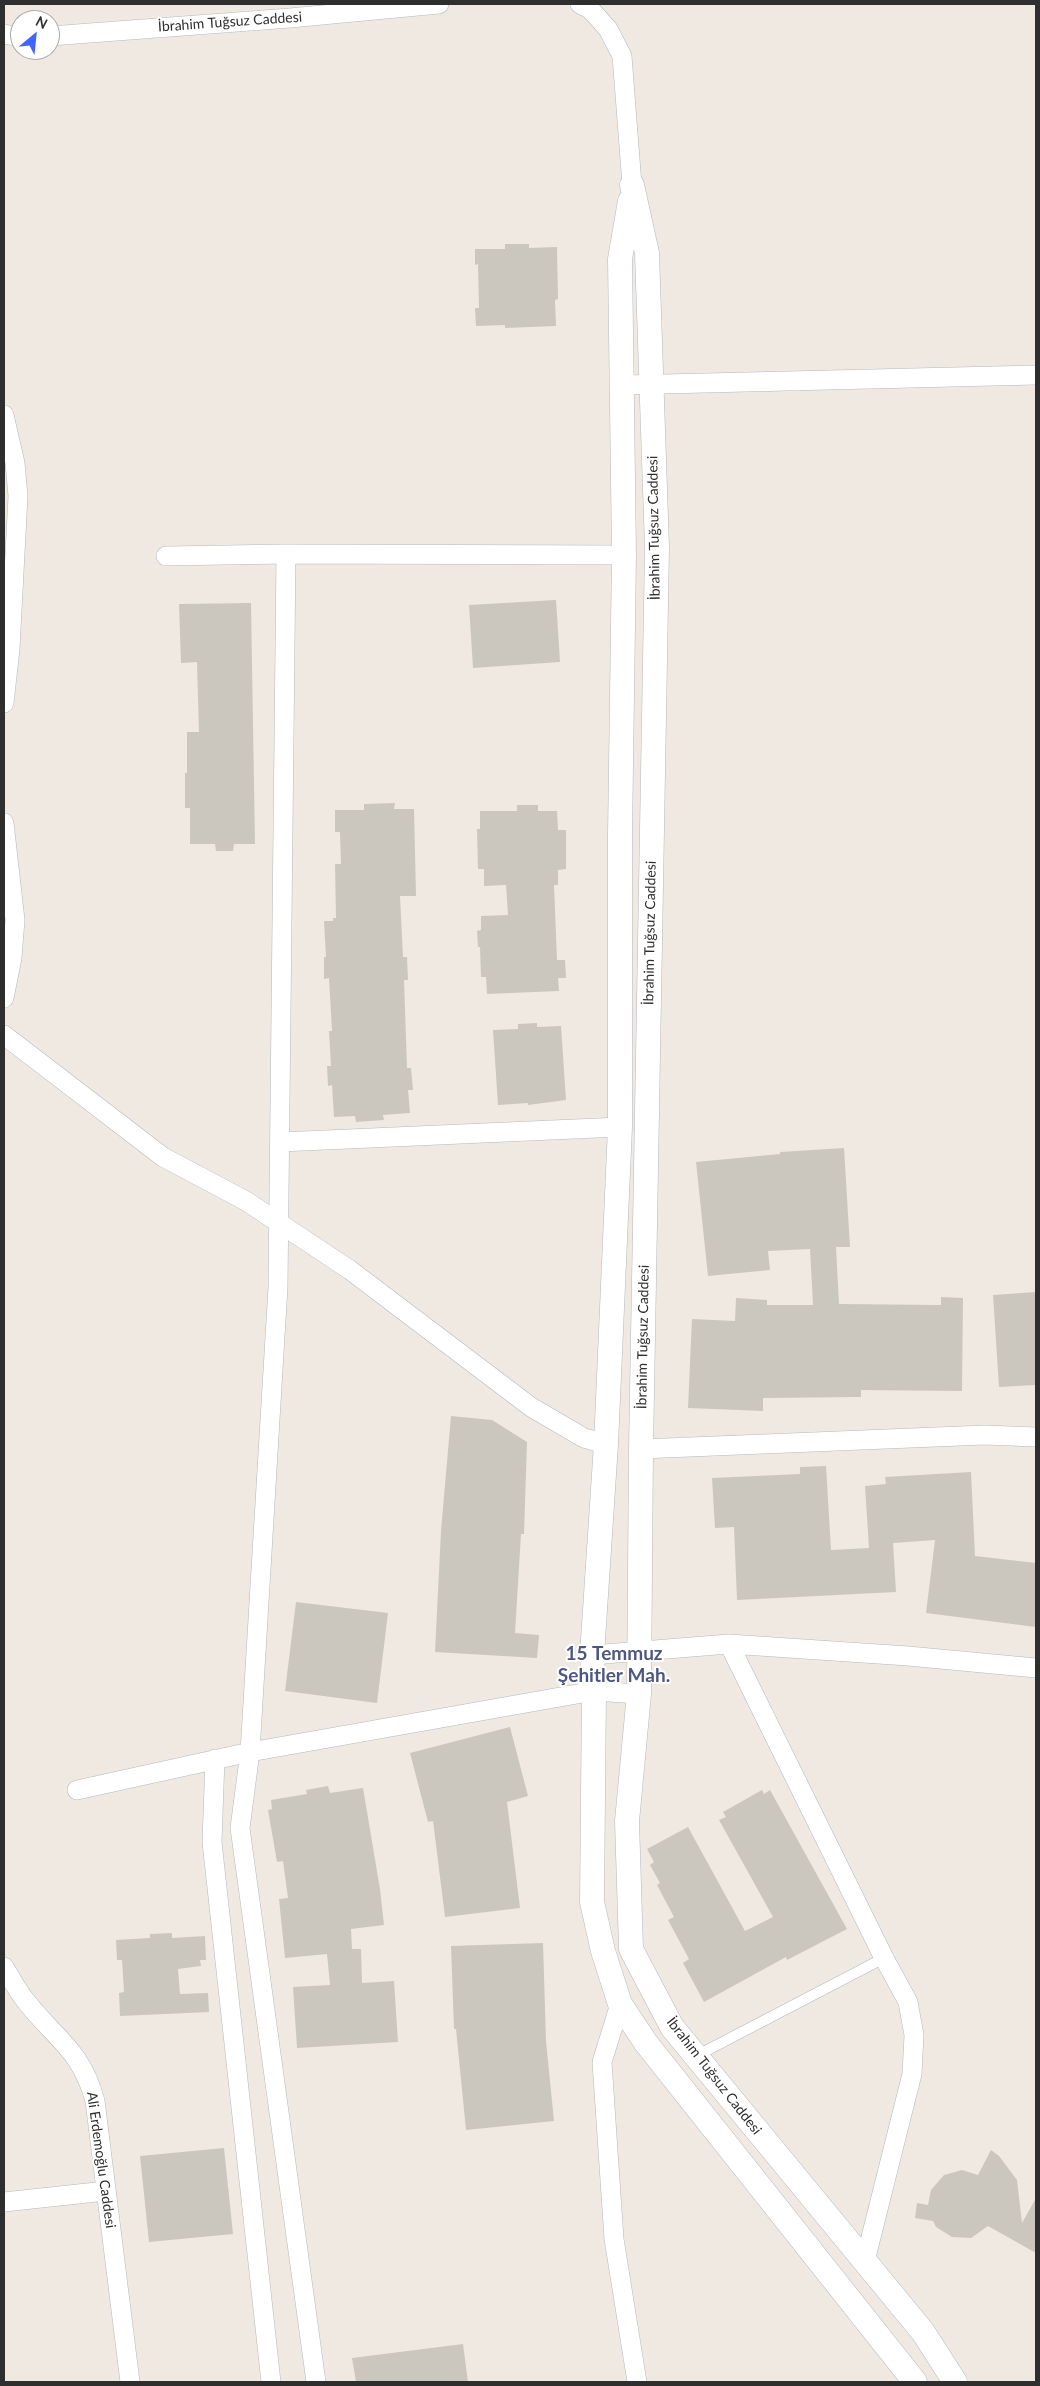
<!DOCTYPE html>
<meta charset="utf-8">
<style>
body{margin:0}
#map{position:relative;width:1040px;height:2386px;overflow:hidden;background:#efe9e1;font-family:Lato,sans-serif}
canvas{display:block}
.frame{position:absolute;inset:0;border:5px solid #2e2e2e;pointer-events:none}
.north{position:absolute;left:10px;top:10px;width:50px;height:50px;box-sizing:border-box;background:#fff;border:1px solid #ababab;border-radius:50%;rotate:28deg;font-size:14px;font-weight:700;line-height:20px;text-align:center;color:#2e2e2e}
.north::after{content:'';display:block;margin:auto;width:18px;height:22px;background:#4264fb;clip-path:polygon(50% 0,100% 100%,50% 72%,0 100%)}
</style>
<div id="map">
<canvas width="1040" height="2386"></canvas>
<div class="frame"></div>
<div class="north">N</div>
</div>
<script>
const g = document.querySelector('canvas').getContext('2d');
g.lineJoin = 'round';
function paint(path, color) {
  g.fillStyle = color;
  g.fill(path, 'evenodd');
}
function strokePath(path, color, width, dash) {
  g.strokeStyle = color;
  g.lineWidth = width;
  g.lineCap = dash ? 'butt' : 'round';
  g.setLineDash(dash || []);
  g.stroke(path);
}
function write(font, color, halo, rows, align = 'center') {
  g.font = font + ' Lato,sans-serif';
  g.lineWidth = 4;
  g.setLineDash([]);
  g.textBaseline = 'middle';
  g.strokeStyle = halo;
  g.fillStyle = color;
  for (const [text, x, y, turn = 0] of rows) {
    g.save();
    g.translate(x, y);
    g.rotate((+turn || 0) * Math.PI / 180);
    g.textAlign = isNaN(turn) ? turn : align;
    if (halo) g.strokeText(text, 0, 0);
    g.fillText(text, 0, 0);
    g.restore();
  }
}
paint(new Path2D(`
 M505 244H529V248L557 247 558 299 555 300 556 326 505 328V325L476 326 475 308H479L478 264 475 265V249H505Z
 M556 600 560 662 473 668 469 605Z
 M251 603 255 844H234L233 851H216L215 844H190V808H185V773H187V732H199L197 662 181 663 179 604Z
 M395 803 394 809H414L416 896H400L403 957H407L408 980H404L407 1068H411L413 1090H408L410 1113 383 1115 384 1120 356 1122 355 1116 334 1117 332 1085 328 1086 327 1066H331L329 1031H332L329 978 324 979V957H326L324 921H333V918H336L335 864H341L340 832H335V810H364V804Z
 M517 805H538V811H557L558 830H566V869L558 870V885H554L557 960H565L566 978H558L559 991 487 994 486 977H481L480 947H478L477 931 481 930V916L508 915 506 885 484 886V869H478L477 829H480V811H517Z
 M537 1023V1027L561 1026 566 1100 528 1105V1103L498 1105 493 1030 518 1029V1024Z
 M844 1148 850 1247H836L839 1304 941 1305V1297L963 1298 962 1391 861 1390V1397L763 1398V1411L688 1408 692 1319 735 1321 736 1298 767 1300V1305H813L810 1249 768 1251 770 1270 708 1276 696 1162 780 1154V1152Z
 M1036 1292V1385L999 1387 993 1295Z
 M451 1416 492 1420 527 1442 524 1534H521L515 1633 539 1635 537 1658 435 1652 441 1531Z
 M826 1466 831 1550 869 1548 865 1486 886 1484 885 1477 971 1472 975 1556 1036 1563V1627L926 1613 935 1540 893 1543 896 1592 737 1600 734 1527 715 1528 712 1478 800 1474V1467Z
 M296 1602 388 1613 377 1703 285 1691Z
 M510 1727 528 1796 507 1802 520 1908 445 1917 433 1821 428 1822 410 1753Z
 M328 1786 330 1793 363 1788 380 1889 384 1925 351 1929 352 1949H361L362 1983 394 1981 398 2042 297 2048 293 1987 330 1985 327 1954 285 1958 279 1899 288 1898 283 1861 277 1862 268 1810 272 1809 271 1800 307 1794 306 1790Z
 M762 1790 764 1794 770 1790 847 1929 787 1960 786 1957 704 2002 683 1963 689 1959 668 1920 674 1917 657 1885 660 1883 650 1865 654 1862 647 1849 688 1827 745 1931 773 1917 719 1820 726 1817 723 1812Z
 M172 1933V1938L205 1936 206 1960H200L201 1966 178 1969 180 1994 208 1993 209 2012 120 2016 119 1993 124 1992 122 1960H117L116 1940 150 1938V1934Z
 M543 1943 546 2041 554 2121 466 2130 456 2029H454L451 1946Z
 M224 2148 233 2234 149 2242 140 2156Z
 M991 2150 999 2156 1017 2180 1022 2223 1036 2198V2253L988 2226 971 2238 952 2237 936 2227 933 2221 915 2218 917 2203 928 2205 931 2190 944 2175 962 2170 978 2175Z
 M463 2344 468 2382H356L352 2358Z`), '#cbc7bf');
const service = new Path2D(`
 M696 2056 884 1958`);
const minor = new Path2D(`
 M580 4 590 9 608 29 622 56 632 185
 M4 34 20 37
 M50 36 290 18 439 4
 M623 385 1036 375
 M4 415 15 463 18 496 10 649 4 703
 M166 556 286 554
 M4 823 15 920 12 958 4 998
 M4 1035 163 1157 246 1201 350 1270 531 1407 584 1438 606 1444
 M280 1142 620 1127
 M641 1449 985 1435 1036 1437
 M729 1644 884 1958 908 2002 914 2035 912 2074 865 2261
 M592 1655 729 1644 908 1656 1036 1668
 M215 1759 212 1842 271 2382
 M77 1790 250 1752 594 1691 639 1694
 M4 1967C11 1978 17 1990 25 2000 55 2039 81 2049 95 2101L130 2382
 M620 2004 602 2062 614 2239 637 2382
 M4 2202 106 2191
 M316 2382 240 1828 250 1752 278 1287 286 554 624 555`);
const tertiary = new Path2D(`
 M632 185 647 253 657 548 641 1449 639 1694 627 1821 631 1949 672 2027 923 2332 955 2382
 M630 201 620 259 624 555 620 835V1127L606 1444 592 1655 594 1691 592 1902 603 1951 620 2004 646 2043 915 2382`);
strokePath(service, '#b4b7c1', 11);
strokePath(minor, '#b4b7c1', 20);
strokePath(tertiary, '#b4b7c1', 25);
strokePath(service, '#fff', 10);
strokePath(minor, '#fff', 19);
strokePath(tertiary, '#fff', 24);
write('14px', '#2e2e2e', '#fff', [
 ["İbrahim Tuğsuz Caddesi",230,22,-4],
 ["İbrahim Tuğsuz Caddesi",654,528,-91],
 ["İbrahim Tuğsuz Caddesi",650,933,-89],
 ["İbrahim Tuğsuz Caddesi",643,1337,-89],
 ["İbrahim Tuğsuz Caddesi",714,2076,52],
 ["Ali Erdemoğlu Caddesi",101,2160,82]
]);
write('bold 19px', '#4d5680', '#fff', [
 ["15 Temmuz",614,1654],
 ["Şehitler Mah.",614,1676]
]);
</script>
